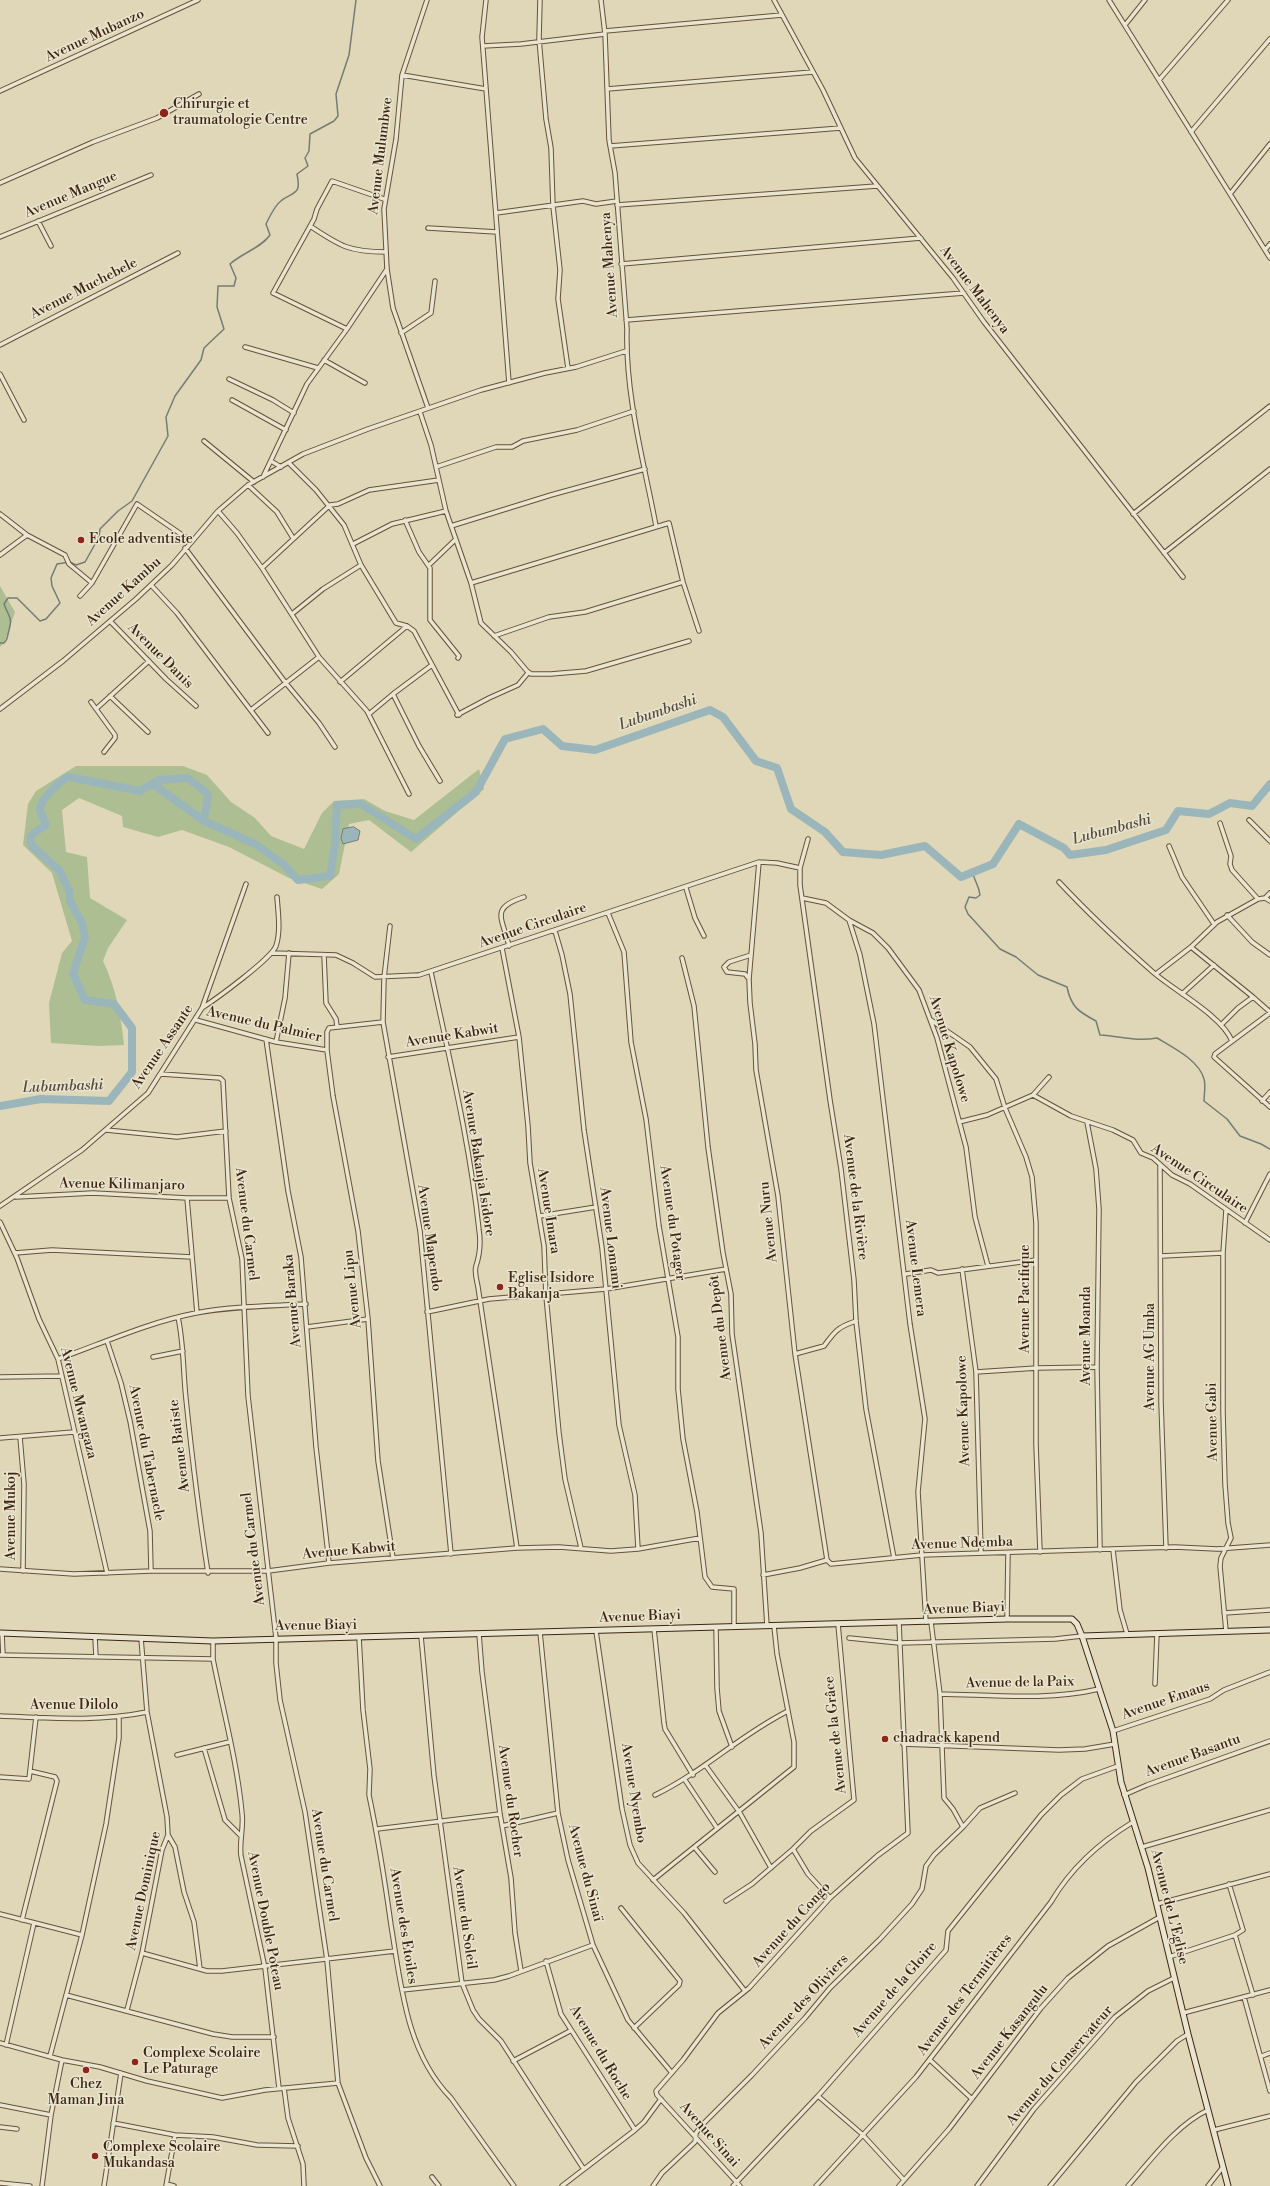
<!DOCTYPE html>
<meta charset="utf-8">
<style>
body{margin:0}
canvas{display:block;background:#dfd7b7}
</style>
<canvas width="1270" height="2186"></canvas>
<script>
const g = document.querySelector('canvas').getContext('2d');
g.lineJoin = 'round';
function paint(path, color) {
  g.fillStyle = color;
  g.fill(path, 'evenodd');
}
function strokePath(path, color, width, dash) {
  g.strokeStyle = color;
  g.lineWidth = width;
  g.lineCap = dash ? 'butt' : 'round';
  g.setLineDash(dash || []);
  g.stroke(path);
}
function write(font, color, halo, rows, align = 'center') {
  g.font = font + ' "Libre Bodoni",serif';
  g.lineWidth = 3;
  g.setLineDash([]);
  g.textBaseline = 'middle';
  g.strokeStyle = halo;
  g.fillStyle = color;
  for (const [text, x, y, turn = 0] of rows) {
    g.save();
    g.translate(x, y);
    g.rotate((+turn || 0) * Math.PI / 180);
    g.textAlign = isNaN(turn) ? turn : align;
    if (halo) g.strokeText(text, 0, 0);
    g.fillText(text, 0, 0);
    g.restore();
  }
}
paint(new Path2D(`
 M0 586 15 612 4 643 0 647Z
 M76 766H183L207 775 231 802 255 818 271 836 304 849 322 813 334 801 364 799 385 811 414 820 479 769 484 789 411 852 369 820 349 824 339 874 322 889 289 878 229 847 182 830 158 837 123 827 122 816 79 798 62 810 66 852 87 857 90 898 127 920 108 948 103 961C116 988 121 1016 124 1045L98 1046 51 1043 49 1003 62 953 72 941 52 873 23 845 28 804 36 791Z`), '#adbf92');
const water = new Path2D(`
 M354 827 360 831 358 840 343 844 341 838 343 829Z`);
paint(water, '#9bb6bb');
strokePath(water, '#757c77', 1);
strokePath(new Path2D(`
 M0 643H4C8 639 7 638 8 634 13 616 10 620 4 604L8 598H17L40 621 46 619 60 603 52 586 51 578 57 564 70 562 76 565 85 562 99 537 100 529 118 511 132 501 168 436 166 417 175 396 201 360 204 348 224 329 217 307 218 286H234L236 278 230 264C242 253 261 248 270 235L266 224C270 216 274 206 282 200 296 191 301 194 297 174L308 166 305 158 309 151 310 134 334 121 338 116 336 94 349 55 356 0
 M973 873C974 881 979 885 980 895L976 898 969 897 965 907 968 914 1000 949 1016 957 1038 975 1067 987C1071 1007 1079 1012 1096 1021L1100 1035C1121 1036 1135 1042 1157 1038 1172 1047 1199 1060 1204 1079 1206 1085 1204 1095 1204 1101L1227 1119 1240 1136 1261 1144 1270 1149`), '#757c77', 1.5);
strokePath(new Path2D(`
 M153 784 204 821
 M0 1106 41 1099 109 1101 132 1072V1028L114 1004 85 1000 73 974 85 937 82 923 70 901 69 890 59 870 32 846C26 833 37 832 46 825 45 820 41 815 40 810 39 801 61 779 69 777L140 791 159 780 188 778 208 794 204 821 255 844 283 864 298 880 330 876 335 844 337 805 361 804 416 839 476 792 505 739 543 729 562 746 595 750 710 710 723 717 756 761 777 768 791 809 825 832 843 852 881 855 925 846 961 877 993 864 1019 824 1064 848 1070 855 1106 850 1166 830 1178 811 1209 814 1230 803 1252 806 1270 784`), '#9bb6bb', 8);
const street = new Path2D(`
 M427 0 402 75 396 139 384 209 387 269 393 308 428 408
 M486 0 482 37 509 383
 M540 0 539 39 546 119 551 148 553 206 560 270 558 299 568 368
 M601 0 605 34 609 140 615 173 627 329C625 395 644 462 656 526
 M774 0 823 90 855 158 953 278 984 322 1183 577
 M1109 0 1270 258
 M1125 25 1145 0
 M605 31 782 15
 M483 46 521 44 605 34
 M402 75 486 89
 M1159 80 1228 0
 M607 89 813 72
 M0 91 198 0
 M1191 132 1270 39
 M610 146 841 128
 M0 183 93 142 157 118 199 94
 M1230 194 1270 144
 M617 205 877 186
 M496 213 583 201 596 204 617 201
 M38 221 51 246
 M310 226C340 246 349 252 386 252
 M428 228 497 232
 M0 237 151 175
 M1265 250 1270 244
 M621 264 921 238
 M626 320 964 293
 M347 329 273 293 314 219 317 209 332 181 384 199
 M401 333 431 313 435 281
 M0 345 178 253
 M245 347 318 368
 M324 360 365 383
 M0 374 24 420
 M229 379 273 400 294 413
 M232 400 286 430
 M420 412 431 445 446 511 471 583 481 623 511 652 527 671 531 674H551L586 671 689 641
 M204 441 254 482
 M271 461 281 467
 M289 463 316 490 344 525 361 565 396 623 407 626 414 631 459 715
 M436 467 496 447H512L523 441 577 430 634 411
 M263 477 307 384 347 329 387 269
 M248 485 277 512 293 538
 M218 511 237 533 262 568 319 657 367 711 409 794
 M0 514 27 535 65 555 69 564 92 583
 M1133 514 1270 406
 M405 520 419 552 430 568V620L455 651 459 656 458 658
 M451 526 551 495 645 469
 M353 544 392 524 446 511
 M185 548 285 682 319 723 335 747
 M1164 553 1270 469
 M0 555 27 535
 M429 565 455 540
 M262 568 330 505 338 504 369 490 439 480
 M471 583 669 523 683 582 699 631
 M151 585 177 613 268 733
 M80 596 92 583 137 504 191 541
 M292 614 323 589 361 565
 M110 621 166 679 196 706
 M494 636 549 617 585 612 683 582
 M340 682 407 626
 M393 694 419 746 440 781
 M110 696 148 732
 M91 702 115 735V738L104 752
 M0 709 63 661 136 599 172 565 218 511 248 485 303 454 368 429 481 390 545 373 576 367 626 351
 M96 709 149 661
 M251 710 319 657
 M369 714 393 694 432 665
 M457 715 489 698 518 685 528 673
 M1249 820 1270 841
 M1220 823 1231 856 1230 864 1232 870 1258 899
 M808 839 800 868V885L830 1100 841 1169 854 1280 856 1321 866 1409 894 1558
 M1169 846 1182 877 1214 924
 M759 862 749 979 750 1003 755 1044 756 1070 778 1196 795 1354 827 1560
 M1059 882C1089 914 1121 944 1154 973 1175 991 1222 1016 1232 1041
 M686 888 695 918 704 936
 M802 898 826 903 849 920 873 933 888 948 919 990 937 1038 966 1147 975 1217 988 1266
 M1265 898 1270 893
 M608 913 624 952 631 1042 646 1119 659 1226 678 1337V1389L683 1439 697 1512 705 1577 712 1587 734 1589V1627
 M1227 915 1252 942 1270 955
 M849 920 860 955 874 1024 910 1324 925 1419 918 1492 926 1622
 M390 926 384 978 383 1022 420 1231 451 1554
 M555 931 562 955 570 994 584 1130 602 1248 619 1425 635 1495 638 1549
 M509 946C502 917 490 908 524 897
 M1191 947 1253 997
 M502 948 519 1037 528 1126 530 1163 544 1246 546 1296 559 1433 565 1479 581 1548
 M272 953 336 955 353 963 375 977 419 975 759 862 777 863 800 868
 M324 955 326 1003 336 1019 337 1026
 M682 958 694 1006 708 1147 723 1253 731 1294 732 1334 761 1533 767 1626
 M431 972C449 1057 470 1144 479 1230 481 1243 480 1254 476 1266 474 1272 477 1281 478 1287L517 1548
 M1156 974 1191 947 1217 922 1258 899 1265 898 1270 901
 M749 979 745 974 727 972 724 967 729 962 751 955
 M1182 994 1214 965
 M202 1008C216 999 271 959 276 946 281 931 278 912 277 897
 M1270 1013 1215 1054 1214 1057 1270 1107
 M196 1020 276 1042 327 1050
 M931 1020 970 1047 996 1079 1005 1108 1026 1157 1032 1177 1036 1223V1444L1040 1552
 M383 1022 329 1028 327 1032V1050L333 1096 358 1231 368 1319 378 1461 393 1558
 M1221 1025 1238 1008 1253 997 1270 1012
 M266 1039 288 1191 301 1257 316 1447 329 1563
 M276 1042 285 998 289 953
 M388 1057 519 1037
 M161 1074 220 1078 223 1081 229 1198 242 1259 248 1396 276 1638V1663L280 1700 305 1812 327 1960 338 2083 366 2158 380 2186
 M1033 1095 1071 1116 1113 1130 1133 1140 1141 1153 1153 1158 1172 1175 1190 1184 1270 1240
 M1262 1101 1270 1092
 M959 1122 987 1115 1033 1095 1049 1077
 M1087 1122 1096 1169 1099 1209 1097 1367 1100 1550
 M106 1130 177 1137 226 1131
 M1160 1165 1161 1402 1166 1548
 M16 1197 93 1193 187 1198H229
 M187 1198 197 1313
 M0 1206 82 1150 148 1093 202 1008 246 884
 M1226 1210 1223 1253V1412L1225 1484 1228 1523 1231 1538 1221 1558 1220 1566 1226 1631
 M540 1216 596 1207
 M0 1222 17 1258 39 1319 58 1359 107 1573
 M1245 1223 1270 1174
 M15 1253 52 1250 192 1257
 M1161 1256 1223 1253
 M962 1269 976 1372 981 1553
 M906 1274 931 1270 938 1273 1036 1260
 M427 1312 489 1299 606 1289 726 1269
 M178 1317C184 1345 183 1372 186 1399 192 1457 199 1515 208 1573
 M307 1327 368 1319
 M107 1341 121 1383 130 1421 150 1531 151 1571
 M795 1354 824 1346C835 1331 838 1327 856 1321
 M153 1357 183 1351
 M58 1359C103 1343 149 1322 196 1313 232 1306 270 1306 306 1304
 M976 1372 1037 1368 1097 1367
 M0 1377 62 1376
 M20 1437 24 1484 23 1571
 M0 1438 74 1432
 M1113 1550 1120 1610 1127 1634
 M827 1560 831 1564 922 1555 1175 1547 1217 1549 1270 1545
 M0 1569 74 1574 151 1571H268L329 1563 517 1548 559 1547 611 1551 638 1549 700 1538
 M763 1575 800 1568 827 1560
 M1224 1613 1270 1610
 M1007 1619 1008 1553
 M931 1622 940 1694 944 1798 953 1809 963 1827
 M716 1627 717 1688 719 1711 732 1747
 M654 1629 664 1723 665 1729 693 1775
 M596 1631 622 1809 630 1845 638 1863 684 1913 745 1991
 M540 1632 558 1813 568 1860 593 1945 628 2020 672 2073
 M2 1633 3 1655
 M479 1634 482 1672 500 1814 511 1878 515 1933 521 1971
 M421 1636 434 1776 462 1983 473 2010 479 2019 501 2041 583 2168
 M95 1637 96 1657
 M359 1637 363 1710 370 1769 369 1795C378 1838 385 1882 391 1925 401 1985 406 2052 451 2098L514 2186
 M849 1638 899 1643 1055 1639 1082 1636
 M213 1641V1659C223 1710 237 1761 242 1813 244 1828 239 1841 241 1856L265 1968 279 2088
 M0 1655 213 1659
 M1155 1684 1157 1633
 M940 1694C993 1695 1048 1701 1099 1689
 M0 1716C50 1718 98 1722 147 1712
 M1113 1731 1210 1699 1224 1690 1270 1672
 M903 1744 1059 1750 1085 1749 1115 1744
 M204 1748 225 1820 241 1836
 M177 1755 229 1742
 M706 1766 740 1813 771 1868
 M0 1777 29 1779 36 1717
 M685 1780 717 1828
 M655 1795C703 1772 740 1735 788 1711
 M1124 1795 1147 1785 1270 1741
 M502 1826 558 1813
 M377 1829 500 1814
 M168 1835 175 1847 184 1892 194 1922 200 1969
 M1142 1847 1270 1810
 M695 1848 715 1872
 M793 1849 808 1874 830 1898
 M653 1880 794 1767V1742L777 1654 774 1626
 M1229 1884 1243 1930 1235 1935 1253 1995
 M726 1901 752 1884 793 1849 811 1831 854 1800 838 1624
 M1157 1904 1270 1874
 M621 1908 680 1981 679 1985 634 2028
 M0 1914 82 1935 50 2056
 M22 1920 57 1781 55 1777 30 1771
 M82 1935 106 1824 119 1738V1718
 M142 1953 207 1971H222L395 1951
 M1169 1957 1235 1935
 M546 1961 561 2014 635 2130
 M402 1990 494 1980 509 1976 593 1945
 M66 1995 213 2034 232 2037H274
 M1244 1997 1270 2091
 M127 2010 142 1953 162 1850 168 1835 167 1817 147 1712 141 1638
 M1183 2013 1270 1990
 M0 2043 62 2060 100 2067 147 2081 222 2098 265 2090 338 2083
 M6 2045 34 1923
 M1262 2056 1270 2053
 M930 2060 972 2099
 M513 2061 570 2031
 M284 2088 288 2118 303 2164 304 2186
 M818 2096 862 2134 904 2180
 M0 2105 51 2115
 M113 2123 175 2135 213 2137 257 2145 298 2146
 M0 2127 17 2129
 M1214 2130 1270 2116
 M432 2177 439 2186
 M0 2183 30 2186
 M167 2184 174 2186
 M42 2186 51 2115 62 2060
 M104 2186 121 2073
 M166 2186 175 2135
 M562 2186 635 2130 644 2122 661 2099
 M653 2186 662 2173 695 2142 696 2133 702 2125 752 2075 805 2018 830 1988 880 1939 912 1904 922 1889 926 1866 934 1855 963 1827 980 1808 1015 1793
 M733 2186 818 2096 946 1950 948 1931 1041 1815 1061 1795 1082 1779 1118 1766
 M740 2186 657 2095 656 2091 683 2060 718 2013 749 1988 830 1898 877 1856 908 1833 899 1622
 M816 2186 916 2077 1051 1902C1071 1868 1100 1842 1133 1822
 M899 2186 949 2129 1041 2008 1068 1978 1108 1946 1160 1917
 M977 2186 1034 2109 1115 2017 1148 1991 1174 1978
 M1050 2186 1136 2082 1177 2041 1188 2034
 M1128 2186C1151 2160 1176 2125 1208 2110
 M1208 2186 1223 2167`);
const secondary = new Path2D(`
 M0 1633 213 1641 1007 1619H1072L1077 1624 1082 1636 1113 1731 1121 1782 1148 1868 1188 2034 1228 2186
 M1082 1636 1270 1630`);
strokePath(street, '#66523a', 5.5);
strokePath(secondary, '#3d2511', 7);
strokePath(street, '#eae5d0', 3.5);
strokePath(secondary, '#eae5d0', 5);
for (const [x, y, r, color] of [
 [164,113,5,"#8f2418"],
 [81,540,4,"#8f2418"],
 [500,1287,4,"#8f2418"],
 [885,1739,4,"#8f2418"],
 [135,2062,4,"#8f2418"],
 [86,2070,4,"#8f2418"],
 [95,2156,4,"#8f2418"]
]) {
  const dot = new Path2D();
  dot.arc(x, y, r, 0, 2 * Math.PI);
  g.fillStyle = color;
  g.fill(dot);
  strokePath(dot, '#eae5d0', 1.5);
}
write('14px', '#3d2511', '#eae5d0', [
 ["Avenue Mubanzo",95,36,-25],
 ["Avenue Mulumbwe",381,156,-83],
 ["Avenue Mangue",71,195,-23],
 ["Avenue Mahenya",610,265,-94],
 ["Avenue Muchebele",84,289,-27],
 ["Avenue Mahenya",974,290,53],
 ["Avenue Kambu",124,592,-42],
 ["Avenue Danis",160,656,45],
 ["Avenue Circulaire",533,926,-19],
 ["Avenue du Palmier",264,1025,13],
 ["Avenue Kabwit",452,1036,-9],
 ["Avenue Assante",163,1047,-56],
 ["Avenue Kapolowe",949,1049,73],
 ["Avenue Bakanja Isidore",478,1163,81],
 ["Avenue Circulaire",1199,1179,34],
 ["Avenue Kilimanjaro",122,1185,1],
 ["Avenue de la Rivière",855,1197,83],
 ["Avenue Imara",548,1211,81],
 ["Avenue Nuru",769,1222,-96],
 ["Avenue du Potager",672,1223,82],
 ["Avenue du Carmel",246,1224,83],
 ["Avenue Mapendo",429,1238,82],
 ["Avenue Lomami",610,1238,83],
 ["Avenue Lemera",915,1268,83],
 ["Avenue Lipu",353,1289,-96],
 ["Avenue Pacifique",1026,1299,-90],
 ["Avenue Baraka",293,1301,-95],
 ["Avenue du Depôt",721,1328,-97],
 ["Avenue Moanda",1087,1336,-90],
 ["Avenue AG Umba",1151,1357,-90],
 ["Avenue Mwangaza",78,1403,76],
 ["Avenue Kapolowe",964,1411,-92],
 ["Avenue Gabi",1213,1422,-91],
 ["Avenue Batiste",180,1446,-97],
 ["Avenue du Tabernacle",146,1453,79],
 ["Avenue Mukoj",12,1516,-90],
 ["Avenue Ndemba",962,1544,-2],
 ["Avenue du Carmel",254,1549,-97],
 ["Avenue Kabwit",349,1551,-5],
 ["Avenue Biayi",964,1609,-2],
 ["Avenue Biayi",640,1617,-2],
 ["Avenue Biayi",316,1626,-1],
 ["Avenue de la Paix",1020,1683,-1],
 ["Avenue Emaus",1166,1701,-19],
 ["Avenue Dilolo",74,1706],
 ["Avenue de la Grâce",836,1735,-96],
 ["Avenue Basantu",1193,1756,-20],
 ["Avenue Nyembo",633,1793,81],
 ["Avenue du Rocher",510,1801,82],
 ["Avenue du Carmel",324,1865,81],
 ["Avenue du Sinaï",585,1873,75],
 ["Avenue Dominique",144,1891,-78],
 ["Avenue de L'Eglise",1169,1907,76],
 ["Avenue du Soleil",464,1918,82],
 ["Avenue Double Poteau",265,1921,79],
 ["Avenue du Congo",792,1925,-48],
 ["Avenue des Etoiles",403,1926,81],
 ["Avenue de la Gloire",895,1990,-49],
 ["Avenue des Termitières",965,1995,-53],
 ["Avenue des Oliviers",804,2002,-47],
 ["Avenue Kasangulu",1010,2032,-52],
 ["Avenue du Roche",600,2053,59],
 ["Avenue du Conservateur",1060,2066,-49],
 ["Avenue Sinai",709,2135,48]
]);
write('14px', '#3d2511', '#eae5d0', [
 ["Chirurgie et",173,105],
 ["traumatologie Centre",173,121],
 ["Ecole adventiste",89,540],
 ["Eglise Isidore",508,1279],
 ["Bakanja",508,1295],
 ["chadrack kapend",893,1739],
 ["Complexe Scolaire",143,2054],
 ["Le Paturage",143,2070],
 ["Chez",86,2085,"center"],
 ["Maman Jina",86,2101,"center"],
 ["Complexe Scolaire",103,2148],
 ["Mukandasa",103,2164]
], 'left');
write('italic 15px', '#54493c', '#eae5d0', [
 ["Lubumbashi",658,713,-19],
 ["Lubumbashi",1112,830,-15],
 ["Lubumbashi",63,1087,-2]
]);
</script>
